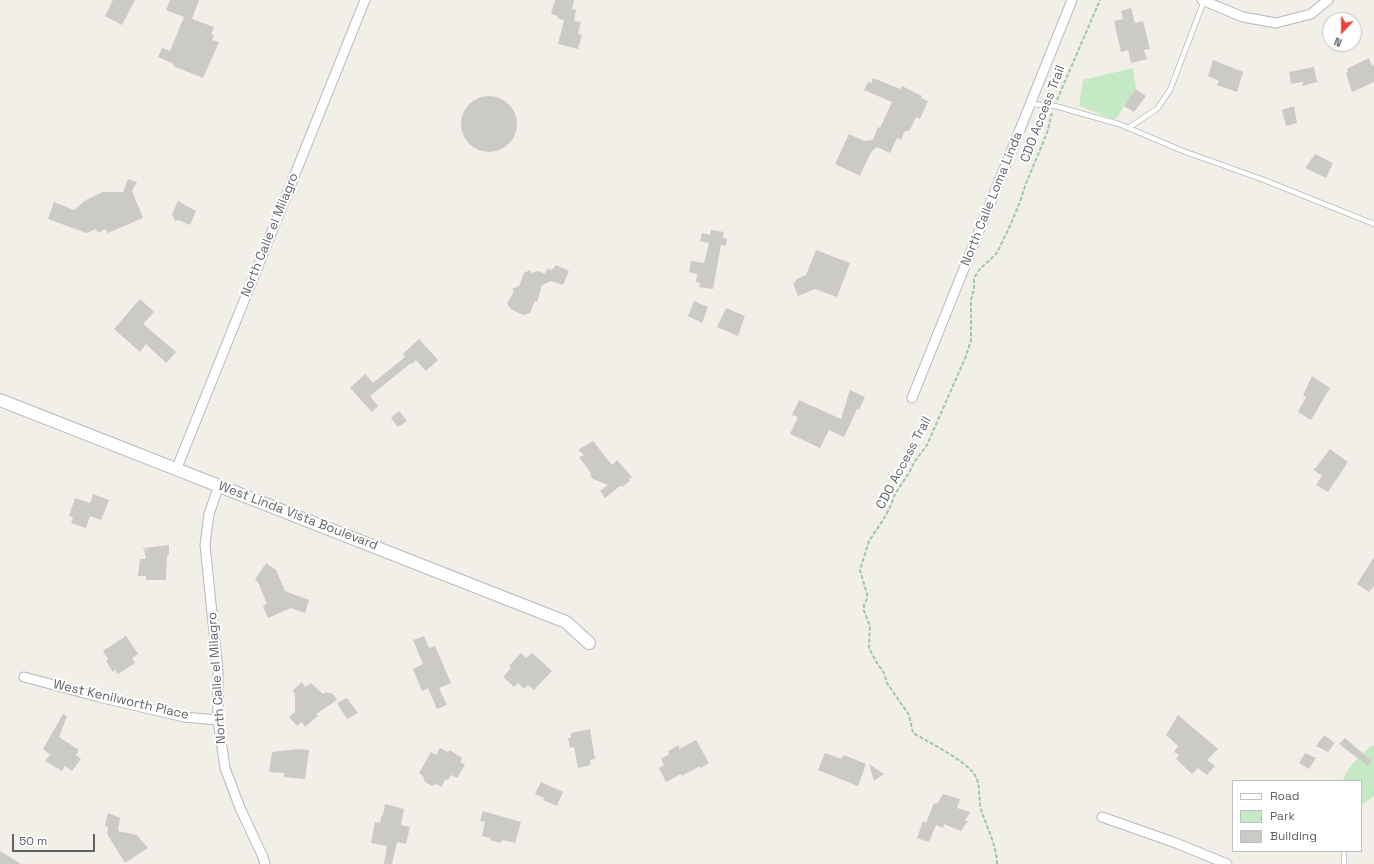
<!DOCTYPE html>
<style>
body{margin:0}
#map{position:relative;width:1374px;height:864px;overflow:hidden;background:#f1efe8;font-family:"Space Grotesk",sans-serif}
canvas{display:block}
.legend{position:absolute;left:1232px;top:780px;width:130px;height:72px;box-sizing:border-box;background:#fff;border:1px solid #bfc1c3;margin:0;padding:5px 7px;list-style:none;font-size:12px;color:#5f6368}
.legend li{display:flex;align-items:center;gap:8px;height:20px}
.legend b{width:20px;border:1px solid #bfc1c3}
.north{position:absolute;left:1322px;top:12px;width:40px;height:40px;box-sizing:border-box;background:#fff;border:1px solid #bfc1c3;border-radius:50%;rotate:202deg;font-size:11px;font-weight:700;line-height:16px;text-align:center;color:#5f6368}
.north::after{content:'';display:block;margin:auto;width:14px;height:18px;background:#ea4335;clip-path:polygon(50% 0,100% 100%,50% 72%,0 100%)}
.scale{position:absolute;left:12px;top:834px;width:83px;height:18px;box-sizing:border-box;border:2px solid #5f6368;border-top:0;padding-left:5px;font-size:12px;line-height:14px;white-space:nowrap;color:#5f6368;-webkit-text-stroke:3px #fff;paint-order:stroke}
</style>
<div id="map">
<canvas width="1374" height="864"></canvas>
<ul class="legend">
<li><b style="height:5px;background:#fff"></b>Road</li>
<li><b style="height:11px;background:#c5e8c5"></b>Park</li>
<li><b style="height:11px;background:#cccac5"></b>Building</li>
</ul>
<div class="north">N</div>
<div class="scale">50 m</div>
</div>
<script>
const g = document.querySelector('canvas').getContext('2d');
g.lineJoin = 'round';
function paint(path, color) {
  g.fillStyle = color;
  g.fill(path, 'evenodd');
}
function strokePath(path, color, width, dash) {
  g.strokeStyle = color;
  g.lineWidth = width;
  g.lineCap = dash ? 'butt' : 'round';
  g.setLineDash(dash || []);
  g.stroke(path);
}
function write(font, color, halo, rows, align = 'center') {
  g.font = font + ' "Space Grotesk",sans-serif';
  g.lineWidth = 4;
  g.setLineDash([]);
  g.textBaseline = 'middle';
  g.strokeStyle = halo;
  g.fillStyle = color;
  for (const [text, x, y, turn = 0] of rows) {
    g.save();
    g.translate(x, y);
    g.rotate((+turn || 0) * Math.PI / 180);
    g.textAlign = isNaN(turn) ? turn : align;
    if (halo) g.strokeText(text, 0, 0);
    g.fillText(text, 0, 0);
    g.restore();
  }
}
paint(new Path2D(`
 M1133 68 1136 89 1124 106 1117 118 1113 119 1079 106 1083 80Z
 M1372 745 1374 746V796L1361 805V781H1342L1351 765Z`), '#c5e8c5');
paint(new Path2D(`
 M113 0H135L122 25 105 16Z
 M170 0H199L192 19 214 27 211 34 214 35 212 40 219 42 203 78 173 66 174 64 158 57 162 48 170 51 184 17 166 10Z
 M555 0H574L572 9 576 10 574 21 581 22 578 34 582 35 578 49 558 44 564 20 557 18 558 16 551 14Z
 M1131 8 1135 23 1143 21 1150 49 1144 50 1147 59 1131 63 1128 50 1121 52 1114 21 1123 19 1121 11Z
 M1369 58 1372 66 1374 64V82L1352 92 1346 73 1348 72 1347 69Z
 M1213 60 1243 72 1237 92 1217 85 1219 81 1208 76Z
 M1314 67 1317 82 1302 86 1303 82 1291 84 1289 72Z
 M873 78 900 89 902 86 922 96 921 98 928 101 920 119 916 117 910 130 904 132 901 140 897 138 890 153 877 147 871 152 860 176 835 164 849 134 864 141 873 140 878 127 880 128 892 102 864 90 868 82 871 83Z
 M1136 89 1146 96 1134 112 1124 106Z
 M461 124a28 28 0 1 1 56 0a28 28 0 1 1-56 0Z
 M1294 106 1297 123 1286 126 1282 110Z
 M1315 154 1333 163 1326 178 1305 168Z
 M128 179 137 182 132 191 143 218 108 233 105 229 98 233 96 229 86 233 48 219 54 202 74 210 86 200 94 196 103 192H123Z
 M178 201 196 211 190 225 178 220 175 221 172 214Z
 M711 230 724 232 723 238 727 239 726 246 721 245 713 289 699 287 700 283 696 282 697 274 689 272 691 261 704 263 709 243 700 241 702 233 710 235Z
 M816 250 850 263 837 297 815 289 798 296 793 283 796 282 795 280 806 275Z
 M556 265 569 271 563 285 551 281 542 285 537 302 535 301 530 313 523 315 511 309 507 304 514 291 512 289 519 286 524 273 530 270 531 273 538 271 545 274 547 269 552 270Z
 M140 299 154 312 143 324 176 352 166 363 146 344 140 352 114 329Z
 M694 301 708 307 702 323 688 316Z
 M726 308 745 316 738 336 717 327Z
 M419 339 438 360 426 371 416 360 412 364 411 363 370 396 378 406 372 412 350 388 365 374 373 383 405 357 403 354Z
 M1312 376 1330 388 1311 420 1298 412 1306 397 1303 395Z
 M850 390 865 397 859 410 857 409 844 437 829 430 820 448 790 434 798 417 792 415 799 400 841 419Z
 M399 411 407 421 398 427 391 418Z
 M593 441 612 465 617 460 632 477 629 479 630 481 622 487 620 486 605 498 600 491 608 485 593 479 590 475 591 473 579 457 584 455 578 450Z
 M1330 449 1348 462 1328 492 1316 485 1322 476 1314 470Z
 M93 494 109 500 101 520 90 516 86 528 71 523 73 517 69 516 75 498 90 503Z
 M169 545V555H167L166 580H146V576H138L140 559H146L144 550H149L143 549V548Z
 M1374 557V586L1369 592 1357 584Z
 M266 563 276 570 285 591 309 600 305 613 291 608 268 618 263 606 267 604 258 582 255 580Z
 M126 636 138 654 132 658 135 663 118 674 115 670 113 672 106 661 108 659 103 651Z
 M424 636 429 648 435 646 451 683 439 688 447 705 437 709 428 688 422 691 413 669 423 664 413 640Z
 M521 653 526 658 532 653 552 671 534 690 528 685 524 689 518 683 514 687 503 677 511 668 509 666Z
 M302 682 305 687 311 683 323 694 326 692 333 694 337 700 316 714 318 716 305 727 302 722 297 726 289 717 295 712V694L293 690Z
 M347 698 358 713 347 719 337 703Z
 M63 714 67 716 59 737 79 750 76 755 81 759 72 771 65 766 62 771 45 761 50 755 43 749Z
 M1178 715 1218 749 1207 760 1215 766 1207 775 1198 768 1192 774 1176 759 1179 755 1174 752 1178 746 1166 735Z
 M590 729 595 759 590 760 591 765 578 768 574 747 570 748 568 738H571V733Z
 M1324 735 1335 743 1328 752 1316 746Z
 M1345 738 1372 761 1368 766 1339 744Z
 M696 740 709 763 701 768 700 766 682 776 681 774 666 782 659 768 664 765 661 759 669 754 668 751 679 745V749Z
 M440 748 448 752 450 750 462 758 460 762 465 765 457 778 451 775 448 780 446 779 441 787 437 784 432 786 425 782 423 776 419 773 431 752 436 755Z
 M298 749 309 750 305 779 284 777V773L269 772 272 752Z
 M825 753 841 759 844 755 866 764 858 786 818 770Z
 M1305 753 1316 758 1309 769 1299 763Z
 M869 764 884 774 874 781Z
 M541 782 563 792 557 806 543 800 544 798 535 794Z
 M943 794 960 799 957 808 970 812 965 821H968L961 831 944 824 943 828 936 825 929 842 917 838 923 821 926 823 934 803 937 804Z
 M385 804 404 809 401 825 410 827 406 844 397 842 392 864H384L387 846 371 843 375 822 380 823 381 817 383 815Z
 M483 811 521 822 515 843 502 840 501 843 490 840 491 838 482 836 485 822 480 821Z
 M108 813 120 818 118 831 137 835 148 848 125 863 107 834 108 827 105 826Z
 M0 851 21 864H0Z`), '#cccac5');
const lane = new Path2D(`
 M1030 104 1055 106 1119 124 1183 151 1264 180 1374 224
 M1128 128 1157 109 1170 90 1204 1
 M1344 864V851`);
const street = new Path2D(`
 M1202 0 1243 17 1276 23 1311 14 1328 0
 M912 398 1072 0
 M176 470 365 0
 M219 485 209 514 205 545 218 671V720L225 768 240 808 263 857 265 864
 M24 677 99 697 184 717 218 720
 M1102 817 1176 843 1227 864`);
const secondary = new Path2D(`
 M0 400 566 622 589 643`);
strokePath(lane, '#b5b8bc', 6);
strokePath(street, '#b5b8bc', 11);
strokePath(secondary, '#b6babf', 14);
strokePath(new Path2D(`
 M1057 100 1100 0
 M997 864C997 848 988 829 982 813 978 802 981 788 976 777 970 763 927 741 913 733L909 715 887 683 884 673 877 663 869 648 870 626 864 611V605L867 599V594L860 570 869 541 885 517 891 505 895 494 909 473 915 461 927 445 966 356 971 340V300L974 289V278L979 270 997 253 1009 228 1020 202 1025 186 1047 133 1052 113`), '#9cc7a9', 2, [4, 2]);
strokePath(lane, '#fff', 4.5);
strokePath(street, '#fff', 9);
strokePath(secondary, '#fff', 12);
write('13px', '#5f6368', '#fff', [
 ["CDO Access Trail",1043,114,-69],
 ["North Calle Loma Linda",992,199,-68],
 ["North Calle el Milagro",270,235,-68],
 ["CDO Access Trail",904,463,-62],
 ["West Linda Vista Boulevard",298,516,21],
 ["North Calle el Milagro",217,678,-94],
 ["West Kenilworth Place",121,700,13]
]);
</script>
